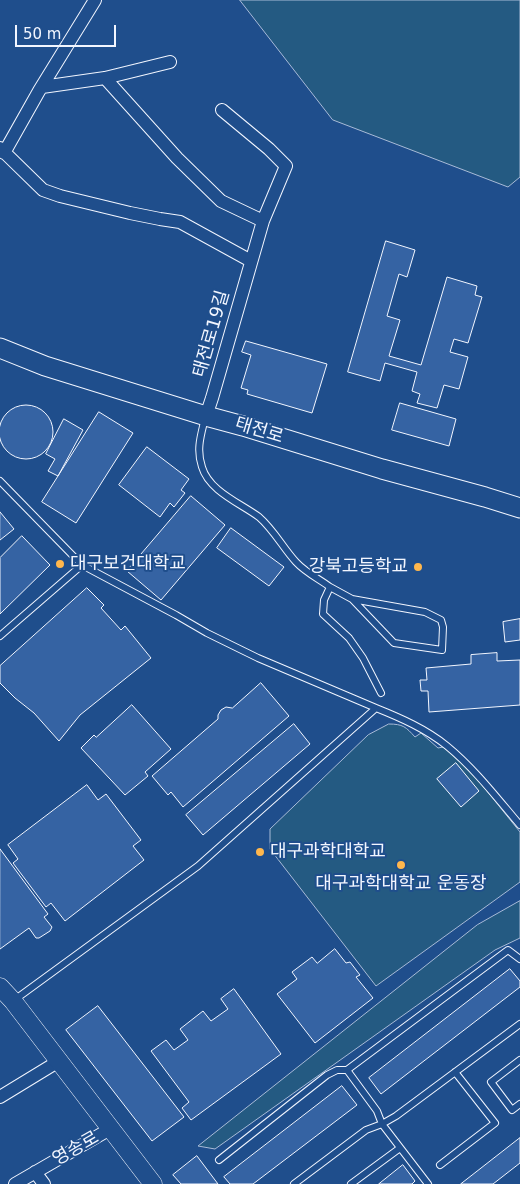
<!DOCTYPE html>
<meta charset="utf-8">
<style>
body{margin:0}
#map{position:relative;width:520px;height:1184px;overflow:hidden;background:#1f4e8c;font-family:"DejaVu Sans",sans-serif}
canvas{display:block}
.scale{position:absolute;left:15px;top:25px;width:101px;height:22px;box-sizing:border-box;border:2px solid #f2f6ff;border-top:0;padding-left:6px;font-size:15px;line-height:18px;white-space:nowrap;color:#f2f6ff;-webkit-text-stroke:4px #1f4e8c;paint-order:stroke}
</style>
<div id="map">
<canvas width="520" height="1184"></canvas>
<div class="scale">50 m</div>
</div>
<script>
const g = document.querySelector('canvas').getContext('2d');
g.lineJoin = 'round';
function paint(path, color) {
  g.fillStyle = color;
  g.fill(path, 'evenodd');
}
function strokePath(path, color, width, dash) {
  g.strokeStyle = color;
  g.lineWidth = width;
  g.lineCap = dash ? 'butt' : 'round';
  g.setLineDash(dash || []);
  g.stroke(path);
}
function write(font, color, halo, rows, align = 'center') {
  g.font = font + ' "DejaVu Sans","Noto Sans KR",sans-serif';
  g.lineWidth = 4;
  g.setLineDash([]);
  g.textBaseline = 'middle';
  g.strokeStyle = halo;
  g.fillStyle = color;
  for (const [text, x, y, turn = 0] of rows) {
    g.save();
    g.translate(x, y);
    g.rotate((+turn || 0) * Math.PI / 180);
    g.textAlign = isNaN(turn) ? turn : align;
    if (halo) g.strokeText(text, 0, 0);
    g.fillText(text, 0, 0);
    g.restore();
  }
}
const green = new Path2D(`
 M240 0H520V177L508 187 333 120Z
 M389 724C403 724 406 727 415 737L421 733 438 748 443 747 450 752 474 775 520 832V882L376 986 270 849V829L368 735Z
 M520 901V938L495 950 215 1149 198 1146 477 925Z`);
paint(green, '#245a82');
strokePath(green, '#a8bbd7', 1);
const building = new Path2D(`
 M386 241 415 250 407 277 399 274 387 316 400 320 389 356 421 365 447 277 477 286 475 295 482 297 468 343 454 339 450 352 468 357 459 389 444 385 437 408 417 403 420 394 412 391 417 372 385 363 380 381 348 372Z
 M246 341 327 364 312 413 247 394 248 390 241 388 251 355 242 352Z
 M400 403 456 419 449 446 392 430Z
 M-1 432a27 27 0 1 1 54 0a27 27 0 1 1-54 0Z
 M99 412 133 433 76 523 42 502Z
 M64 419 83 430 58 476 48 471 55 459 46 454Z
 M147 447 189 479 181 490 185 493 174 507 170 503 160 517 119 485Z
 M191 496 225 525 161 600 127 571Z
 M0 512 14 529 0 540Z
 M231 528 284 567 269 586 217 548Z
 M22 536 50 565 0 614V558Z
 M87 588 104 605 101 608 121 630 125 626 151 658 80 715 59 741 34 713 15 698 0 683V666Z
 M520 619V640L505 642 503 622Z
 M497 653V661L520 660V705L429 712 428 691H421L420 680H427L426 668 471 664V655Z
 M261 683 289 716 183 807 171 792 168 795 152 776 218 719V715L221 710 226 707 232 708Z
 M132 705 171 749 145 772 148 776 125 795 81 748 94 735 96 737Z
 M294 724 310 744 203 835 186 815Z
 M456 763 479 791 461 807 437 779Z
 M87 785 98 800 106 794 141 840 133 846 144 860 65 921 51 903 46 907 13 863 18 859 8 845Z
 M0 849 48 914 44 917 52 927 50 931 39 938H36L29 928 0 949Z
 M335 949 346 963 350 962 360 975 356 977 373 998 315 1043 277 994 297 979 292 972 312 957 317 963Z
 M510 969 520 981V987L381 1094 369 1078Z
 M234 989 281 1054 191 1120 182 1108 189 1102 151 1051 166 1040 174 1050 188 1040 180 1029 203 1011 211 1021 228 1009 221 999Z
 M98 1006 184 1117 152 1141 66 1030Z
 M342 1086 357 1105 253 1184H230L224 1177Z
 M520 1138V1163L493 1184H461Z
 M197 1156 218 1184H181L173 1175Z
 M403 1165 415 1181 412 1184H379Z`);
paint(building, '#3563a3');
strokePath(building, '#f2f6ff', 1);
const service = new Path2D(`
 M205 418C201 435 196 449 202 467 209 491 240 503 259 517 274 530 283 548 296 562 305 572 319 579 330 587L324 600 323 614 349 638 363 658 381 693
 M0 481 82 565 176 615 207 633 258 658 376 708 198 866 13 1001
 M330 587 352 599 425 612 441 620 443 627 442 650 394 643 352 599
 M0 636 82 565
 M376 708C401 718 426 729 447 746 475 769 497 798 520 825
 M520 1060 491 1082 512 1110 520 1104
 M347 1070 377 1111 382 1124 428 1184
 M219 1160 327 1075 337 1070H347L508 950 520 959
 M440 1165 495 1123 455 1072
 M294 1184 366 1130 382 1124 396 1116 520 1024
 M351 1184 400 1148`);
const minor = new Path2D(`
 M105 78 177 158 221 201 263 221
 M42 87 105 78 170 62
 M0 148 43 190 60 196 130 213 160 219 180 222 251 261
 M4 153 39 91 95 0
 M206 416 212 398 263 221 286 166 269 149 222 110
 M0 1097 59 1061
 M35 1172 44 1184
 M15 1184 110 1129`);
const secondary = new Path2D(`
 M0 987 13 1001 153 1184`);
const primary = new Path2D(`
 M0 348 45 366 206 416 243 426 382 469 485 497 520 508`);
strokePath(service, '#f2f6ff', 8);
strokePath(minor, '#f2f6ff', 14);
strokePath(secondary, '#f2f6ff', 19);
strokePath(primary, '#f2f6ff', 21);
strokePath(service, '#1f4e8c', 6);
strokePath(minor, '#1f4e8c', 12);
strokePath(secondary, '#1f4e8c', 18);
strokePath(primary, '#1f4e8c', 19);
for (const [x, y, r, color] of [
 [60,564,5,"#ffb74d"],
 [418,567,5,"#ffb74d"],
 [260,852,5,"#ffb74d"],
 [401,865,5,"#ffb74d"]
]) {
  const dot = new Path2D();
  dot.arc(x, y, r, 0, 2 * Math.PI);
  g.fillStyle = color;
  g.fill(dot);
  strokePath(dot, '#1f4e8c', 2);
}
write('18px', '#f2f6ff', '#1f4e8c', [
 ["태전로19길",212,334,-74],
 ["태전로",259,431,17],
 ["영송로",76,1149,-30]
]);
write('18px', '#f2f6ff', '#1f4e8c', [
 ["대구보건대학교",70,564],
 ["강북고등학교",408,567,"right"],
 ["대구과학대학교",270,852],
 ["대구과학대학교 운동장",401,884,"center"]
], 'left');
</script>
